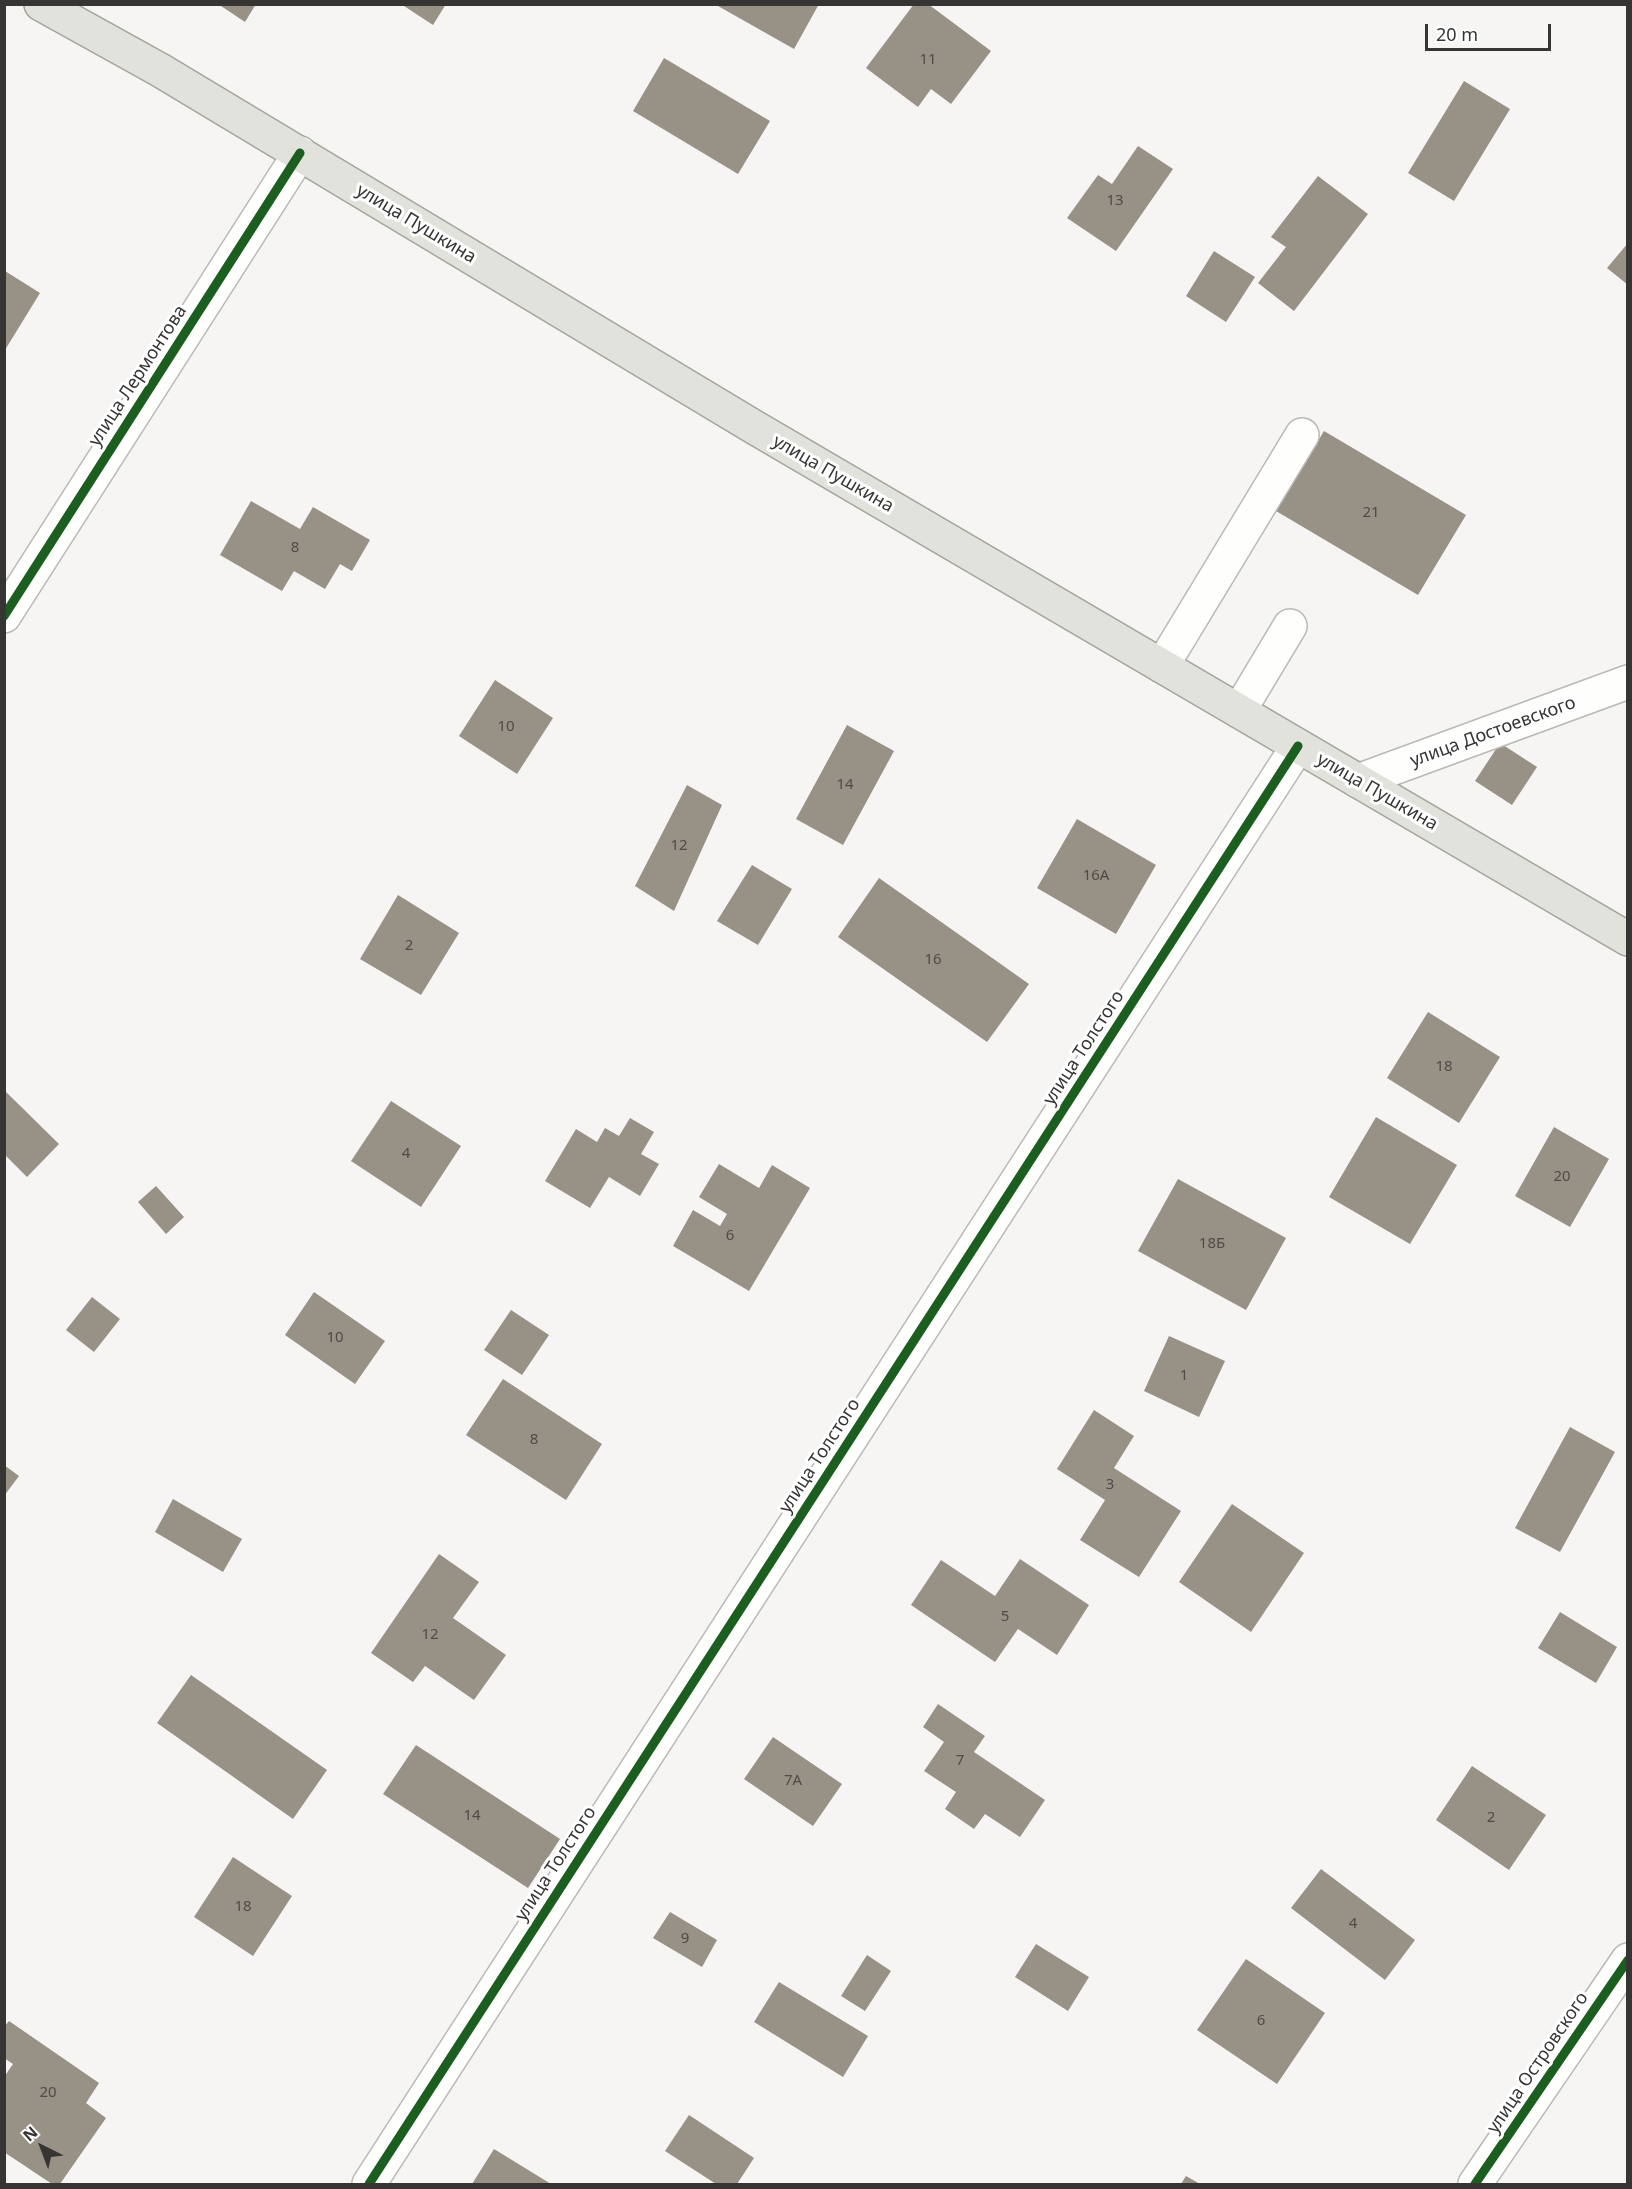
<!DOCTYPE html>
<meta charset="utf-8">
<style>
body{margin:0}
#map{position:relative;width:1632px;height:2189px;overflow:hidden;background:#f6f5f4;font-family:"Noto Sans",sans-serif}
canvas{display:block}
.frame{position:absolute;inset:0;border:6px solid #363534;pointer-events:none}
.north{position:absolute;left:12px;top:2117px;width:60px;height:60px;-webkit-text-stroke:4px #fff;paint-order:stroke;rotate:318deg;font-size:16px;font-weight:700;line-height:24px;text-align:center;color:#363534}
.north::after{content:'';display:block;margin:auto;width:21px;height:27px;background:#363534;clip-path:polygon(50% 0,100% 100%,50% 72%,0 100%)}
.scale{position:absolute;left:1425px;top:24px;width:126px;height:27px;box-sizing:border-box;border:3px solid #363534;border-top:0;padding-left:8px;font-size:18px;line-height:21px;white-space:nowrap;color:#363534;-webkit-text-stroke:4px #fff;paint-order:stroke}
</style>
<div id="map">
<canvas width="1632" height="2189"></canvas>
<div class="frame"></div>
<div class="north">N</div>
<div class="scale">20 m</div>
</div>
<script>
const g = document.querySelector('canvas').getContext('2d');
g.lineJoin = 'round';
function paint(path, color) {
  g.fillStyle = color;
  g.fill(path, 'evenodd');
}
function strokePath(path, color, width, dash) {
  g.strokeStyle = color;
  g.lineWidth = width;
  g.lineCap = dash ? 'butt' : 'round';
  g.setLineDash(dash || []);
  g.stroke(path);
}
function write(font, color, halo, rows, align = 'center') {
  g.font = font + ' "Noto Sans",sans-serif';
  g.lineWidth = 6;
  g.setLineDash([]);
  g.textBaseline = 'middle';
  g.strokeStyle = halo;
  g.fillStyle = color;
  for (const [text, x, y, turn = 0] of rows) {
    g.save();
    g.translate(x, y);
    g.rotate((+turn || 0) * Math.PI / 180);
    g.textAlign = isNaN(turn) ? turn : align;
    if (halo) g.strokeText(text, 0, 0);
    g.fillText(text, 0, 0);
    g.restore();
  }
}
paint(new Path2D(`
 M218 4H256L245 22Z
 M401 4H446L433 25Z
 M719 4H819L794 49 718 6Z
 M914 4H928L991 51 951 104 931 89 918 107 866 68Z
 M664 58 770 121 738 174 633 111Z
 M1464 81 1510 109 1454 201 1408 173Z
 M1138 146 1173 169 1116 251 1067 218 1098 175 1112 184Z
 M1318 176 1368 214 1294 311 1258 283 1286 247 1271 237Z
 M1628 243V285L1607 268Z
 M1214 251 1255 277 1226 322 1186 296Z
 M5 271 40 293 5 350Z
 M1324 431 1466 515 1418 595 1276 511Z
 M251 501 300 529 313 507 370 540 352 571 340 564 325 589 294 571 282 591 220 555Z
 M495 680 553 718 517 774 459 736Z
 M847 725 894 751 843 845 796 819Z
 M1500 743 1537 767 1512 805 1475 781Z
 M687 785 722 805 674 911 635 886Z
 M1077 819 1156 865 1116 934 1037 888Z
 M752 865 792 889 758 945 717 921Z
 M879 878 1029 984 987 1042 838 937Z
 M398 895 459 933 421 995 360 959Z
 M1428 1012 1500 1057 1459 1123 1387 1078Z
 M4 1090 59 1144 27 1177 4 1154Z
 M391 1101 461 1146 421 1207 351 1161Z
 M1376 1117 1457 1165 1410 1244 1329 1197Z
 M630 1118 654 1132 641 1154 659 1164 640 1196 609 1177 590 1208 545 1181 576 1129 597 1142 605 1128 619 1136Z
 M1554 1127 1609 1159 1570 1227 1515 1196Z
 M719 1164 759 1188 772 1165 810 1188 749 1291 673 1246 693 1210 720 1226 727 1214 699 1197Z
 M1178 1179 1286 1238 1246 1310 1138 1251Z
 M156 1186 184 1217 166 1234 138 1202Z
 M314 1292 385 1341 355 1384 285 1335Z
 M92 1297 120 1319 94 1352 66 1330Z
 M511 1310 549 1335 522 1375 484 1350Z
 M1169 1336 1225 1361 1199 1417 1144 1391Z
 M503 1379 602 1444 566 1500 466 1435Z
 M1094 1410 1134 1436 1114 1468 1181 1511 1139 1577 1080 1540 1105 1500 1057 1469Z
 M1570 1427 1615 1452 1560 1552 1515 1528Z
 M4 1465 19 1476 4 1496Z
 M173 1499 242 1539 223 1572 155 1532Z
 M1232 1504 1304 1553 1251 1632 1179 1582Z
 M439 1554 479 1582 453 1618 506 1655 474 1700 425 1666 413 1682 371 1653Z
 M1020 1559 1089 1605 1057 1655 1018 1629 995 1662 911 1605 941 1560 995 1596Z
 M1560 1612 1617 1647 1596 1683 1538 1648Z
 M191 1675 327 1770 293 1819 157 1723Z
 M938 1704 985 1736 974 1752 1045 1800 1020 1837 985 1814 974 1829 945 1809 956 1792 924 1771 944 1742 923 1727Z
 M773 1737 842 1784 813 1826 744 1779Z
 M416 1745 560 1839 528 1888 383 1794Z
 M1472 1766 1546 1815 1509 1870 1436 1820Z
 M233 1857 292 1896 253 1956 194 1917Z
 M1321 1869 1415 1940 1385 1980 1291 1908Z
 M670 1912 717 1940 702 1967 653 1938Z
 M1036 1944 1089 1977 1068 2011 1015 1977Z
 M867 1955 891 1971 865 2011 841 1996Z
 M1246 1959 1325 2013 1277 2084 1197 2030Z
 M779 1982 868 2036 843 2077 754 2022Z
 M9 2021 99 2083 86 2103 106 2118 60 2184H52L4 2152V2077L13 2064 4 2058V2027Z
 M689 2115 754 2158 737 2184H716L665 2151Z
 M494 2149 551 2184H472Z
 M1186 2176 1200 2184H1181Z`), '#989185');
const minor = new Path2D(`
 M4 616 300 153
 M1162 666 1302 435
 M1239 711 1290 626
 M1358 781 1628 682
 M369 2184 1298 746
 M1475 2184 1628 1960`);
const major = new Path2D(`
 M41 4 160 70 754 427 1628 939`);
strokePath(minor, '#bab9b8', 36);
strokePath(major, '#a4a49b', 36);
strokePath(minor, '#fefefd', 33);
strokePath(major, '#e2e2dd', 33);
strokePath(new Path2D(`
 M4 616 300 153
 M369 2184 1298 746
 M1475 2184 1628 1960`), '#1b5e20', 9);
write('15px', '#4e4c48', null, [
 ["11",928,60],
 ["13",1115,201],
 ["21",1371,513],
 ["8",295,548],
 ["10",506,727],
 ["14",845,785],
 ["12",679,846],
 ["16А",1096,876],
 ["2",409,946],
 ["16",933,960],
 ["18",1444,1067],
 ["4",406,1154],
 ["20",1562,1177],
 ["6",730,1236],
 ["18Б",1212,1244],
 ["10",335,1338],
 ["1",1184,1376],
 ["8",534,1440],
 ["3",1110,1485],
 ["5",1005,1617],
 ["12",430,1635],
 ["7",960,1761],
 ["7А",793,1781],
 ["14",472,1816],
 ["2",1491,1818],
 ["18",243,1907],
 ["4",1353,1924],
 ["9",685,1939],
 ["6",1261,2021],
 ["20",48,2093]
]);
write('18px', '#363534', '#fff', [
 ["улица Пушкина",416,224,31],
 ["улица Лермонтова",138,376,-57],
 ["улица Пушкина",833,474,30],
 ["улица Достоевского",1493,732,-20],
 ["улица Пушкина",1377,792,30],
 ["улица Толстого",1084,1048,-57],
 ["улица Толстого",820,1456,-57],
 ["улица Толстого",556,1864,-57],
 ["улица Островского",1538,2063,-56]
]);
</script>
